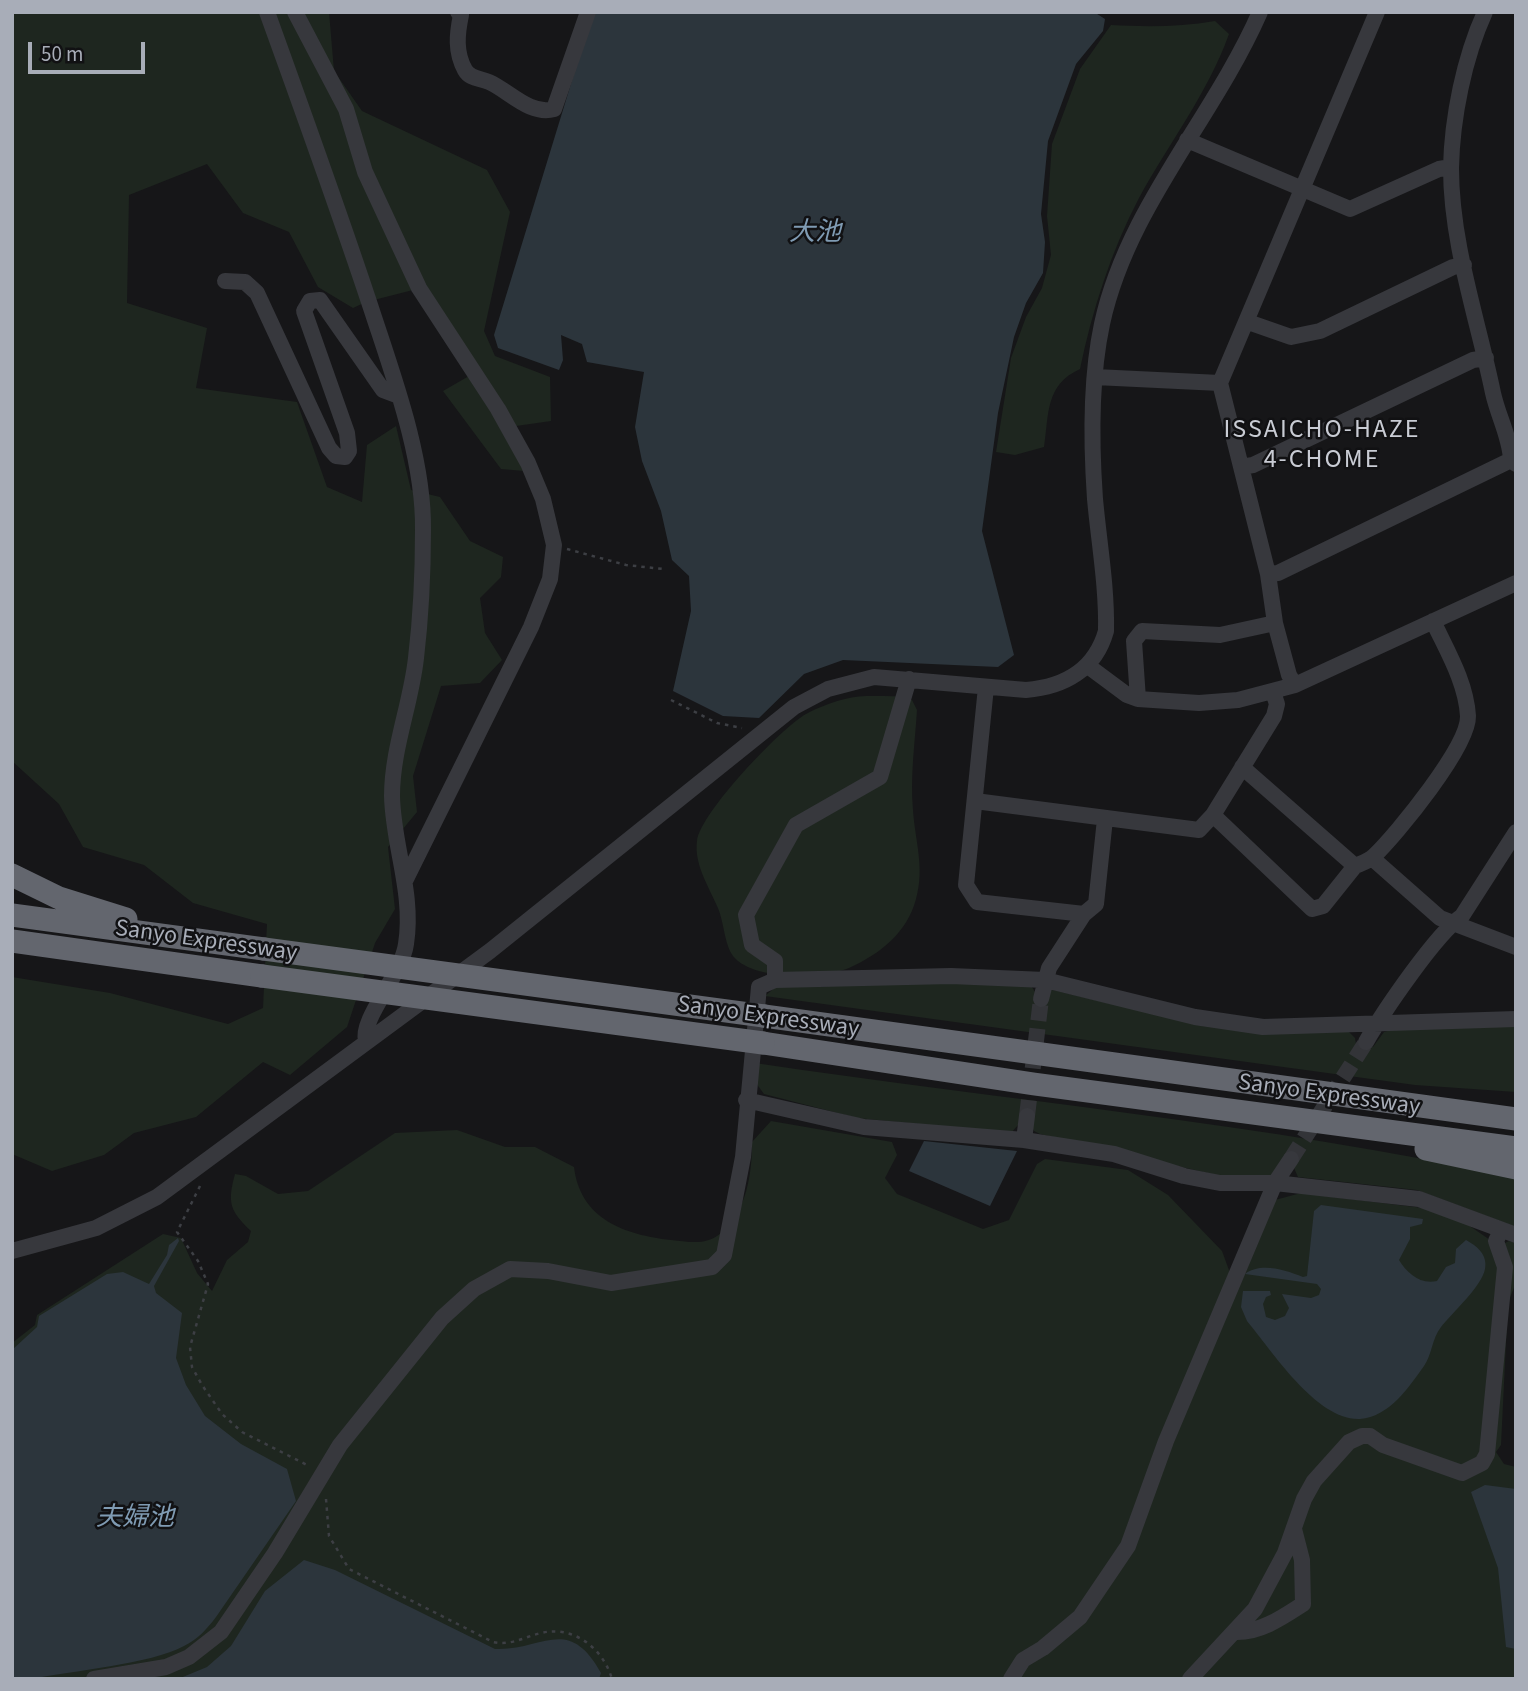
<!DOCTYPE html>
<meta charset="utf-8">
<style>
body{margin:0}
#map{position:relative;width:1528px;height:1691px;overflow:hidden;background:#161618;font-family:"Source Sans 3",sans-serif}
canvas{display:block}
.frame{position:absolute;inset:0;border:14px solid #a8adb8;pointer-events:none}
.scale{position:absolute;left:28px;top:42px;width:117px;height:32px;box-sizing:border-box;border:4px solid #a8adb8;border-top:0;padding-left:9px;font-size:21px;line-height:24px;white-space:nowrap;color:#a8adb8;-webkit-text-stroke:5px #111113;paint-order:stroke}
</style>
<div id="map">
<canvas width="1528" height="1691"></canvas>
<div class="frame"></div>
<div class="scale">50 m</div>
</div>
<script>
const g = document.querySelector('canvas').getContext('2d');
g.lineJoin = 'round';
function paint(path, color) {
  g.fillStyle = color;
  g.fill(path, 'evenodd');
}
function strokePath(path, color, width, dash) {
  g.strokeStyle = color;
  g.lineWidth = width;
  g.lineCap = dash ? 'butt' : 'round';
  g.setLineDash(dash || []);
  g.stroke(path);
}
function write(font, color, halo, rows, align = 'center') {
  g.font = font + ' "Source Sans 3","Noto Sans JP",sans-serif';
  g.lineWidth = 5;
  g.setLineDash([]);
  g.textBaseline = 'middle';
  g.strokeStyle = halo;
  g.fillStyle = color;
  for (const [text, x, y, turn = 0] of rows) {
    g.save();
    g.translate(x, y);
    g.rotate((+turn || 0) * Math.PI / 180);
    g.textAlign = isNaN(turn) ? turn : align;
    if (halo) g.strokeText(text, 0, 0);
    g.fillText(text, 0, 0);
    g.restore();
  }
}
paint(new Path2D(`
 M12 12H329L334 71 362 111 487 170 510 212 484 331 495 356 550 377 551 421 502 428 524 471 501 469 443 391 469 376 413 290 366 302 353 308 318 287 289 232 243 213 207 164 129 195 127 303 207 328 196 388 297 402 327 487 362 502 367 445 396 426 411 490 440 497 470 541 503 557 501 577 480 598 485 633 502 660 480 683 441 686 413 776 417 812 388 847 395 909 375 943 347 1027 290 1075 263 1062 196 1117 134 1133 104 1155 52 1171 12 1154V977L110 993 228 1024 263 1008 267 924 193 903 144 865 83 847 59 804 12 761Z
 M1215 21 1229 34C1208 93 1169 143 1139 198 1111 251 1092 311 1080 369 1045 385 1049 414 1044 447L1015 455 996 452 1011 358 1026 317 1042 288 1051 255 1047 216 1052 144 1080 69 1111 25C1147 27 1180 27 1215 21Z
 M903 696 912 700 917 710C915 742 910 777 913 810 915 841 925 867 916 899 907 933 880 954 849 968 821 979 753 981 733 956 724 944 724 920 717 906 708 885 694 864 697 841 700 813 781 728 806 714 817 708 832 702 845 699 862 694 885 697 903 696Z
 M970 982 1032 987 1035 992 1053 990 1112 1004 1345 1028 1355 1038 1356 1044 1373 1047 1384 1032 1395 1029 1516 1026V1092L1415 1085 765 996 778 985 818 987 857 983Z
 M755 1063C1008 1101 1266 1123 1516 1178V1227L1417 1190 1298 1177 1294 1168 1256 1180 1216 1175 1040 1134 1034 1131 1031 1125 1019 1124 1011 1133 857 1118 764 1094 756 1083Z
 M771 1121 892 1142 897 1155 885 1178 897 1194 983 1229 1009 1220 1037 1164 1045 1159 1128 1170 1168 1195 1222 1251 1230 1273 1275 1200 1301 1193 1423 1208 1461 1220 1493 1242 1495 1248 1509 1241 1516 1243V1283L1508 1302 1501 1445 1496 1452 1504 1464 1516 1467V1679H12V1343L35 1325 37 1315 163 1234 181 1238 197 1273 212 1291 227 1260 248 1242 251 1231C230 1211 227 1203 235 1174L246 1176 278 1194 308 1191 395 1133 457 1130 505 1147H535L574 1167C580 1219 625 1235 671 1240 690 1242 707 1246 722 1232 747 1210 752 1173 752 1142Z`), '#1e261f');
paint(new Path2D(`
 M593 12H1094L1105 19 1103 31 1076 64 1048 141 1041 214 1045 242 1043 273 1026 303 1014 337 998 413 982 531 1014 655 998 667 843 660 804 674 759 718 723 716 673 691 691 611 689 576 672 560 661 511 642 461 635 427 644 372 587 362 582 344 561 335 563 360 559 370 498 348 494 335Z
 M924 1141 1017 1151 990 1206 909 1171Z
 M1321 1205 1423 1219 1422 1224 1410 1227V1239L1399 1260C1407 1273 1420 1285 1437 1281L1446 1267 1455 1263 1456 1249 1466 1240C1477 1246 1488 1255 1485 1269 1482 1286 1452 1313 1441 1327 1432 1338 1432 1355 1424 1366 1409 1387 1389 1417 1360 1419 1317 1421 1272 1351 1247 1321L1241 1307 1243 1291H1270L1271 1295 1266 1297 1263 1304 1266 1317 1275 1320 1285 1316 1289 1308 1282 1294 1311 1298 1319 1295 1321 1289 1317 1284 1245 1274C1261 1262 1285 1270 1303 1277L1307 1276 1314 1211Z
 M178 1238 179 1241 154 1286 156 1293 182 1313 176 1358 186 1385 205 1416 241 1444 287 1469 296 1501 216 1617C207 1629 198 1639 184 1646 151 1664 71 1671 31 1679H12V1350L37 1327 39 1316 107 1274 123 1272 149 1284 167 1255 169 1245Z
 M1485 1485 1516 1489V1649L1506 1647 1498 1568 1471 1492Z
 M304 1560 335 1570 495 1649C543 1651 568 1614 601 1673L599 1679H178L207 1667 231 1646 265 1591Z`), '#2c353c');
strokePath(new Path2D(`
 M1027 1116 1041 999
 M1291 1159 1366 1042`), '#333438', 16, [16, 8]);
strokePath(new Path2D(`
 M567 549 626 565 663 569
 M671 700 717 723 742 728
 M200 1186 177 1232 198 1261 208 1284 190 1347 192 1367 202 1385 222 1414 242 1432 309 1466
 M326 1499 329 1536 349 1569 493 1642C511 1646 524 1637 541 1633 573 1625 603 1648 612 1679`), '#3d3f44', 2.5, [3.5, 5]);
strokePath(new Path2D(`
 M267 12C303 112 339 211 372 311 394 378 424 459 423 530 423 572 421 616 416 658 411 704 392 749 392 796 393 846 414 893 406 944 402 974 360 1020 366 1040
 M295 12 346 109 365 172 419 288 498 409 528 463 543 499 554 545 550 579 531 627 406 879
 M458 12 461 15C457 34 455 52 465 70 470 79 480 78 489 82 508 90 530 116 554 109L588 12
 M1485 12C1464 58 1452 118 1451 168 1451 244 1478 320 1493 393 1498 416 1510 437 1511 460L1516 464
 M1187 140 1350 209 1439 169 1451 167
 M225 281 245 282 257 293 329 448 336 456 345 457 349 451 347 433 304 311 310 301 320 300 383 390 399 396
 M1248 322 1291 337 1320 331 1453 267 1464 265
 M1095 377 1220 383
 M1241 467 1253 465 1473 360 1486 358
 M1268 574 1278 573 1511 460
 M1088 666 1127 695 1138 699 1199 703 1238 700 1295 685 1516 583
 M1295 685 1289 675 1275 623 1268 574 1220 383 1377 12
 M986 687 966 885 977 902 1084 914 1096 904 1105 819
 M1138 699 1134 641 1142 631 1220 635 1275 623
 M1242 767 1355 866C1362 863 1369 861 1374 856 1397 834 1469 746 1468 716 1466 682 1447 651 1433 621
 M975 801 1199 830 1213 815 1274 716 1277 704 1273 692
 M1213 815 1312 909 1323 906 1355 866
 M1372 858 1440 918 1516 947
 M775 980V961L752 945 746 915 796 825 880 777 909 679
 M1041 999 1049 968 1084 914
 M1366 1042C1383 1012 1436 934 1462 916L1516 832
 M746 1100 864 1127 1024 1140 1114 1154 1184 1176 1220 1183H1275L1419 1199 1516 1235
 M1024 1140 1027 1116
 M12 1251 96 1228 157 1197 490 951 794 707 828 689 874 677 1026 690C1064 687 1095 670 1106 631 1107 587 1099 543 1095 499 1091 442 1090 380 1102 324 1127 208 1213 119 1260 12
 M1235 1632C1260 1633 1283 1617 1303 1604L1302 1560 1294 1529
 M94 1679 166 1667 189 1657 221 1632 275 1553 340 1445 442 1318 474 1289 510 1269 548 1271 611 1283 712 1267 724 1255 743 1157 759 987 775 980 951 976 1045 980 1195 1017 1263 1027 1516 1019
 M1011 1679 1023 1660 1043 1648 1080 1617 1128 1546 1166 1441 1275 1183 1291 1159
 M1190 1679 1255 1609 1285 1553 1304 1499 1314 1481 1349 1442 1362 1436H1370L1383 1445 1462 1473 1482 1463 1487 1454 1505 1267 1496 1241 1501 1230`), '#37383d', 16);
strokePath(new Path2D(`
 M12 875 59 898 126 919
 M12 915 264 949
 M12 941 262 976
 M764 1016 1516 1119
 M763 1043 1034 1084 1516 1148
 M1426 1149 1516 1168`), '#63666e', 23);
strokePath(new Path2D(`
 M264 949 764 1016
 M262 976 763 1043`), '#63666e', 23);
write('24px', '#a8adb8', '#111113', [
 ["Sanyo Expressway",206,942,8],
 ["Sanyo Expressway",768,1018,8],
 ["Sanyo Expressway",1329,1096,8]
]);
write('italic 26px', '#7f9bb3', '#111113', [
 ["大池",815,234],
 ["夫婦池",135,1519]
]);
g.letterSpacing = '2px';
write('26px', '#c9ccd4', '#111113', [
 ["ISSAICHO-HAZE",1322,431],
 ["4-CHOME",1322,461]
]);
g.letterSpacing = '0px';
</script>
